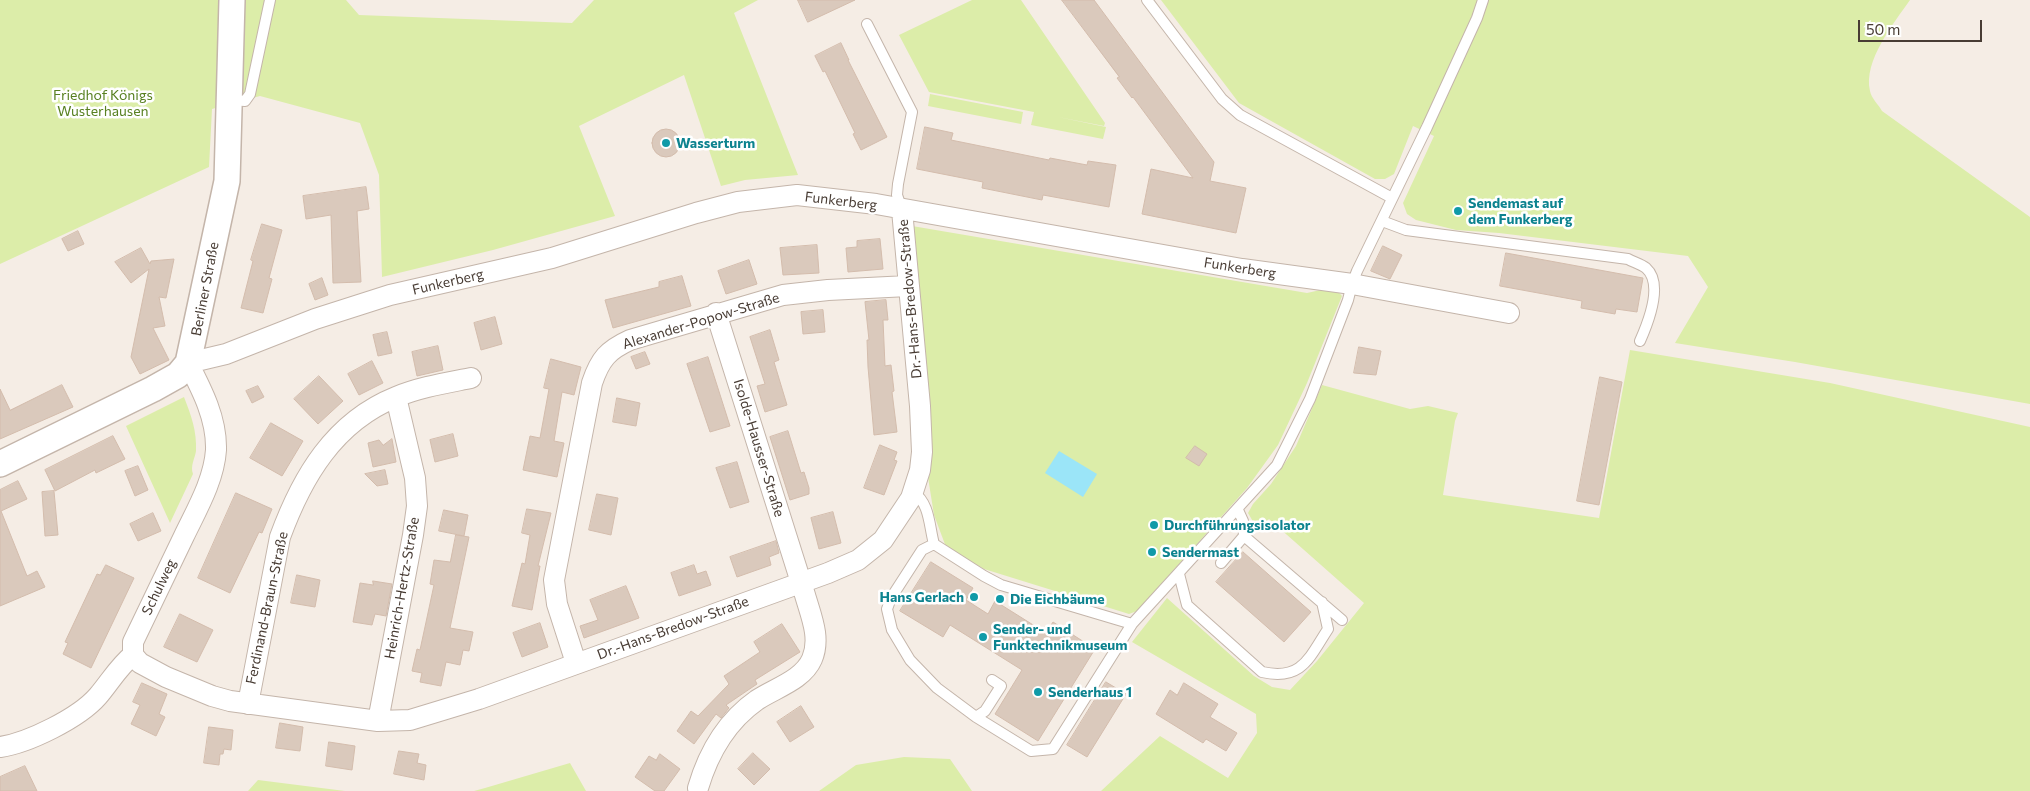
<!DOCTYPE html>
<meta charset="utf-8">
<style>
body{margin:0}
#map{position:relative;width:2030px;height:791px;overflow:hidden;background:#f5ede5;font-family:Commissioner,sans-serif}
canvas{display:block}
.scale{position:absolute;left:1858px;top:20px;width:124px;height:22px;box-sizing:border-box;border:2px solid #483c34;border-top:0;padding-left:6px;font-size:15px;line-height:18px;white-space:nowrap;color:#483c34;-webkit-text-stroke:4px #fff;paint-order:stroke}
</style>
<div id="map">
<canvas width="2030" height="791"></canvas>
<div class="scale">50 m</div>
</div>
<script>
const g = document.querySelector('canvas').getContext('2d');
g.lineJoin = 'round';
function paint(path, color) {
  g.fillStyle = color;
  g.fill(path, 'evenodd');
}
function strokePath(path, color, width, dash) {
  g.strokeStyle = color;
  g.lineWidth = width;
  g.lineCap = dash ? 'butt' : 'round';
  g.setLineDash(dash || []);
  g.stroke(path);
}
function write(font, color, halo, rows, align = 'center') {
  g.font = font + ' Commissioner,sans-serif';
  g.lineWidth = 5;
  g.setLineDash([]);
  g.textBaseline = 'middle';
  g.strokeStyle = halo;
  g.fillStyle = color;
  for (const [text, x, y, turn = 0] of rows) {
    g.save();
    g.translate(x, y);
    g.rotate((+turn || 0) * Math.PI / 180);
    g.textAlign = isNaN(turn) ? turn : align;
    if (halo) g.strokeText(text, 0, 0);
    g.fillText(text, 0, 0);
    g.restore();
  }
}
paint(new Path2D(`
 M0 0H346L359 15 572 23 594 0H758L734 13 798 175 745 180 721 186 684 75 579 126 615 216 493 250 382 277 379 175 360 123 260 96 212 109 209 167 0 264Z
 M972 0H1021L1105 123 1104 126 1058 117 1106 127 1103 139 1031 125 1034 112 929 92 899 35Z
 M1161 0H1910C1894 23 1863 61 1870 91 1871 98 1879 105 1882 111L2030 217V404L1795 362 1675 343 1708 287 1688 256 1499 233 1456 230 1416 220 1407 214 1403 203 1434 136 1413 126 1394 174 1385 179H1375L1239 103Z
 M930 94 1023 112 1021 124 928 106Z
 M912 226 1307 293 1334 287 1342 296 1307 383 1278 445 1247 488 1137 611 1129 614 984 569 946 547 934 515 927 471Z
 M1630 350 1830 383 2030 427V791H1101L1160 736 1228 778 1257 733 1256 714 1132 642 1167 598 1254 676 1272 687 1290 690 1317 661 1364 603 1269 519 1258 530 1248 513 1253 504 1271 484 1296 446 1322 385 1410 409 1428 406 1458 413 1455 421 1443 495 1599 518Z
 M184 397C191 415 197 431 196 451 195 458 190 466 193 474L170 523 126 426Z
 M904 757 950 759 972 791H819L856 765Z
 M570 763 586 791H474L485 788Z
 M258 780 345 791H248Z`), '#dceda9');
paint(new Path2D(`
 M1059 451 1097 474 1083 497 1045 473Z`), '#9be5f8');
const building = new Path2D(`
 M798 0H855L808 22Z
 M1062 0H1094L1214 162 1210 181 1246 188 1236 233 1142 214 1151 169 1193 178 1133 97 1132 98 1117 78 1119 77Z
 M841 43 849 60H848L887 137 861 150 853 134 855 133 825 71 823 72 815 56Z
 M925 127 953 133 951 140 1049 160 1050 158 1087 165 1088 161 1116 165 1109 207 1043 195 1042 200 982 188 983 182 917 169Z
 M652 143a14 14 0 1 1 28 0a14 14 0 1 1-28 0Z
 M366 187 369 209 357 211 361 282 333 283 331 215 306 219 303 196Z
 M262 224 282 230 269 278 272 279 263 313 241 308 253 261 251 260Z
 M78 231 84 244 68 251 62 239Z
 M880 239 883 269 848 272 846 248 857 247V241Z
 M817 245 819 273 783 275 780 248Z
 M1383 246 1402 255 1390 279 1371 271Z
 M141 248 150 264 151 261 174 259 166 298 159 297 165 326 153 328 169 360 140 374 131 357 149 269 131 283 115 262Z
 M1506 253 1643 278 1637 312 1616 309 1615 314 1581 308 1582 301 1500 286Z
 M749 260 757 284 726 294 718 271Z
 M682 276 691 306 613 328 605 300 659 287V282Z
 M322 278 328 295 315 300 309 284Z
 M886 300 888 320H883L885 366 891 365 894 391 892 392 897 432 874 435 868 367 867 340H869L865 302Z
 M823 310 825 332 803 334 801 312Z
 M495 317 502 344 481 350 474 323Z
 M770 330 779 360 774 362 787 405 765 412 757 386 765 384 750 337Z
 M387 332 392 353 378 356 373 335Z
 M438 346 443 370 417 376 412 352Z
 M1359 347 1381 351 1376 375 1354 373Z
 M645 352 650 364 636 369 631 357Z
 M708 357 730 426 710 432 687 364Z
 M551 359 581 367 574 395 562 392 554 441 564 443 557 477 523 470 530 436 540 438 549 389 544 388Z
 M372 361 383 383 359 395 348 374Z
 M319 376 343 401 318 424 294 399Z
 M1600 377 1622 382 1599 505 1577 501Z
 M62 385 73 407 0 439V389L10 410Z
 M258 386 264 397 252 403 246 391Z
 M617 398 640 403 636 426 613 422Z
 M271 423 303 441 282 476 250 458Z
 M788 431 801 473 804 472 809 488V494L790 500 770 437Z
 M453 434 458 456 435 462 430 440Z
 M113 436 125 459 96 473 95 470 55 491 45 470Z
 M392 439 396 462 373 467 368 443 379 440 383 445Z
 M880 445 897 452 894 460 897 461 884 495 864 488Z
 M1195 446 1207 454 1199 466 1186 458Z
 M737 462 749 502 730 508 716 468Z
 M138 466 148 490 135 496 125 471Z
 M385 470 388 484 377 486 365 474Z
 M18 481 27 499 1 511 27 576 37 571 45 587 0 606V490Z
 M54 491 58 535 45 536 42 492Z
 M236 493 272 509 262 533 259 532 230 593 198 578Z
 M597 494 618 498 611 535 589 530Z
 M527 509 551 513 538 566H540L532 610 512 606 522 563 525 564 530 535 522 533Z
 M444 510 468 515 464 536 439 531Z
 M833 512 841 543 819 549 811 518Z
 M153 513 161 531 138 541 130 524Z
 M456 535 469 537 450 628 473 632 469 651 463 650 460 665 446 662 441 686 420 682 422 673 412 671 417 649 420 650 434 585 430 584 434 560 450 562Z
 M776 541 779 553 769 557 771 565 737 577 730 557Z
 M1243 552 1311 612 1284 642 1216 582Z
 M931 562 973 588 966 600 988 614 995 601 1046 633 1053 622 1095 649 1038 741 995 714 1022 670 950 625 943 637 900 611Z
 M106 565 134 578 91 668 63 654 68 643 65 642 97 574 100 575Z
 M694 565 697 574 706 571 711 585 679 596 671 573Z
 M297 575 320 580 315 607 291 603Z
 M373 581 392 584 386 616 375 614 372 625 353 622 360 583 373 585Z
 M626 586 639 618 584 638 580 626 598 620 590 600Z
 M180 614 213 630 197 662 164 647Z
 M540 623 548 647 522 657 513 633Z
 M782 624 800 652 755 680 757 684 726 705 729 708 721 718 716 714 694 744 677 731 691 711 698 716 729 684 724 676 760 652 754 642Z
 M1106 682 1126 694 1087 757 1067 745Z
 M142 683 167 694 159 714 165 717 156 736 131 724 140 705 133 702Z
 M1184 683 1218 704 1210 717 1237 733 1226 751 1206 739 1203 743 1156 714 1170 690 1177 695Z
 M801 706 814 727 790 742 777 722Z
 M280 723 303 727 300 751 276 748Z
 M209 727 233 730 231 750 224 749 223 754H220L219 765 204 763Z
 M329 742 355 746 352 770 326 766Z
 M399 751 419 754 417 763 426 765 424 780 394 774Z
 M753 753 770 769 754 785 738 769Z
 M660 754 680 769 664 791H655L635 777 649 756 656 760Z
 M25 766 37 791H0V777Z`);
paint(building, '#dac9bc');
strokePath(building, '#d3bcac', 1);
const service = new Path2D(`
 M1147 0 1222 99 1240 115 1392 198
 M867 24 912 112 898 184 897 195 902 210
 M230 100 245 101 250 94 270 0
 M1382 221 1406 230 1628 259C1633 262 1641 264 1646 268 1664 284 1648 323 1640 341
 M913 492C930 503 929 526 934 544L984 576 1001 585 1132 624
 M1238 510 1243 521 1244 536 1342 620
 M934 544 922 550 891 598 887 609 892 630 910 660 937 688 976 717 1031 751 1053 749 1132 624 1277 465 1310 399 1348 300 1352 284 1357 271 1427 127 1477 18 1483 0
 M1221 563 1244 536
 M1179 574 1187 605 1262 672C1302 681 1309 658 1328 629L1322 602
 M976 717 985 711 1001 686 992 680`);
const minor = new Path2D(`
 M133 655V642C150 607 167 571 184 536 197 509 214 480 216 450 217 419 202 390 188 363L226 354 315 319 390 295 552 258 696 213 738 202 797 195 876 204 1242 269 1352 284 1509 313
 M133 655 140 663 166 677 212 696 230 701 378 721 410 720 479 699 828 573 858 560 883 540 911 498 920 470 922 452 920 406 902 210
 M576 663 557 604 554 580 592 383C600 359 608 350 630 340L783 295 828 290 908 286
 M248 704 280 537C302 477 334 422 396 397 420 387 446 383 471 378
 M378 721 413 535 417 506 415 478 396 397
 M0 747C28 743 79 718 98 696 110 682 119 666 133 655
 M698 788C708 754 727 721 757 700 775 688 803 680 812 659 821 638 811 616 805 595L716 313`);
const tertiary = new Path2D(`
 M0 464 153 389 178 375 188 363 227 181 232 0`);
strokePath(service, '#c4b5aa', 12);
strokePath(minor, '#c4b5aa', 22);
strokePath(tertiary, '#c4b5aa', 28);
strokePath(service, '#fff', 10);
strokePath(minor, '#fff', 20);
strokePath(tertiary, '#fff', 25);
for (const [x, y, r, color] of [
 [666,143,5,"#0f9aa8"],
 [1458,211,5,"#0f9aa8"],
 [1154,525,5,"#0f9aa8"],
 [1152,552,5,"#0f9aa8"],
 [974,597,5,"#0f9aa8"],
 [1000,599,5,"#0f9aa8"],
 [983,637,5,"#0f9aa8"],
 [1038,692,5,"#0f9aa8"]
]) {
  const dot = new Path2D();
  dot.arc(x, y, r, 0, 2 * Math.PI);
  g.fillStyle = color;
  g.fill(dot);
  strokePath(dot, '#fff', 2);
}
write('14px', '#588021', '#fff', [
 ["Friedhof Königs",103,95],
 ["Wusterhausen",103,111]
]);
write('bold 14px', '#0d838f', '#fff', [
 ["Wasserturm",676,143],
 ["Sendemast auf",1468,203],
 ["dem Funkerberg",1468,219],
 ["Durchführungsisolator",1164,525],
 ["Sendermast",1162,552],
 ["Hans Gerlach",964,597,"right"],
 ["Die Eichbäume",1010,599],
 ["Sender- und",993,629],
 ["Funktechnikmuseum",993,645],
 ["Senderhaus 1",1048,692]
], 'left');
write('14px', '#483c34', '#fff', [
 ["Funkerberg",841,201,7],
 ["Funkerberg",1240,268,9],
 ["Funkerberg",448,282,-13],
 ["Berliner Straße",205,289,-79],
 ["Dr.-Hans-Bredow-Straße",910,299,-95],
 ["Alexander-Popow-Straße",701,321,-17],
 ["Isolde-Hausser-Straße",759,448,73],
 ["Schulweg",159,587,-64],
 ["Heinrich-Hertz-Straße",402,588,-80],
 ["Ferdinand-Braun-Straße",267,608,-78],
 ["Dr.-Hans-Bredow-Straße",673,628,-20]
]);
</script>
